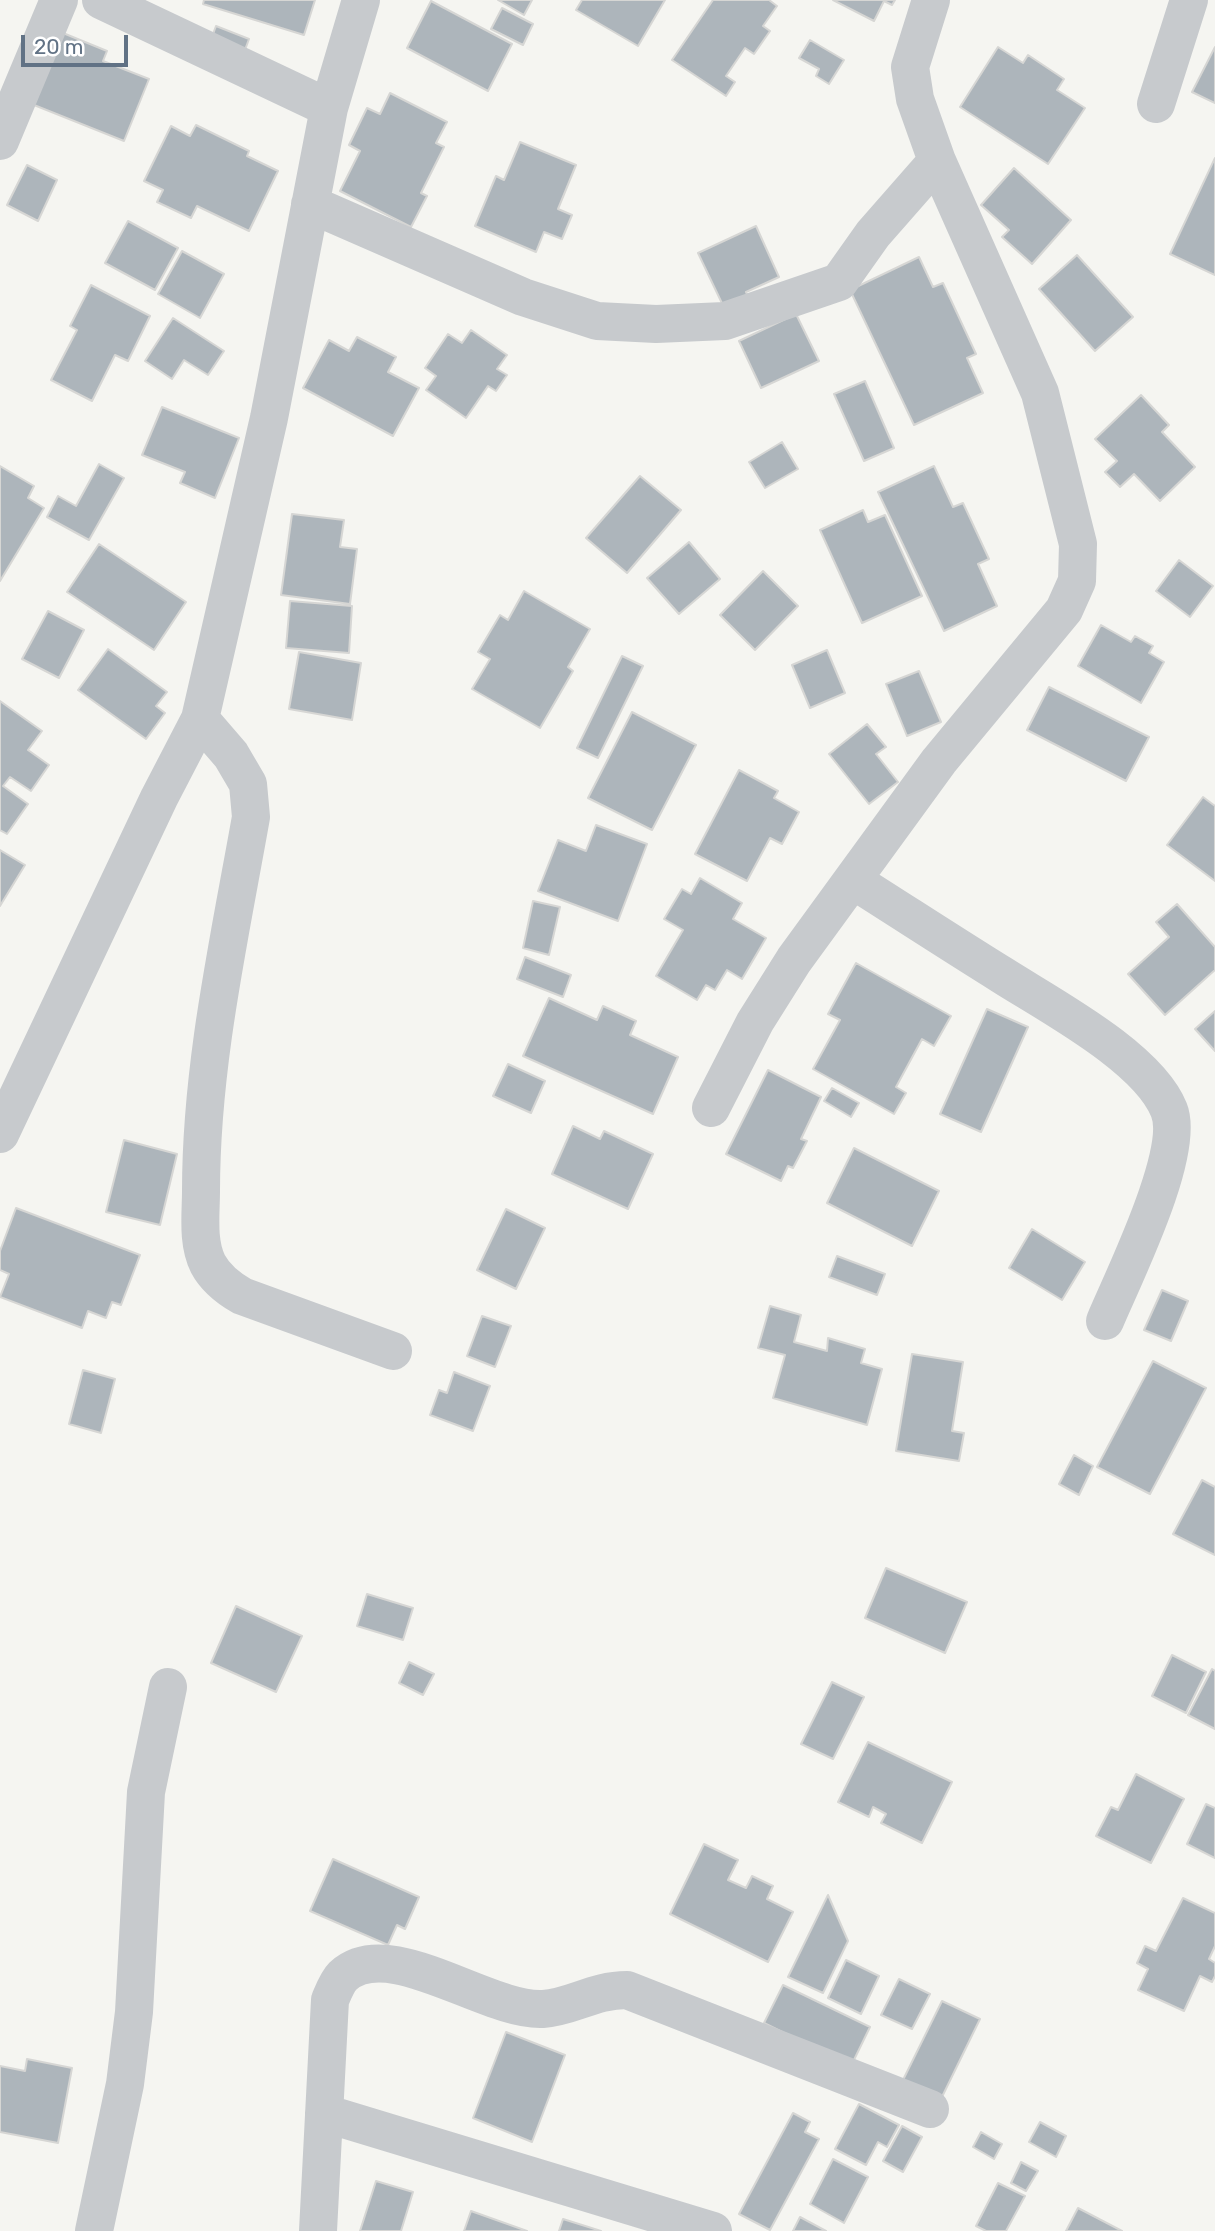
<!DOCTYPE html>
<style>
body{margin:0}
#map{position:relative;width:1215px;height:2231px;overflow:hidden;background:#f5f5f1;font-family:Rubik,sans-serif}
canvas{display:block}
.scale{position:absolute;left:21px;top:35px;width:107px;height:32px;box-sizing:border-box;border:4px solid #617285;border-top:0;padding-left:9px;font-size:21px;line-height:24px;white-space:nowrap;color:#617285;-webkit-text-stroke:5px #fff;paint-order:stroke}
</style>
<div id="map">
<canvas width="1215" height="2231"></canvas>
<div class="scale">20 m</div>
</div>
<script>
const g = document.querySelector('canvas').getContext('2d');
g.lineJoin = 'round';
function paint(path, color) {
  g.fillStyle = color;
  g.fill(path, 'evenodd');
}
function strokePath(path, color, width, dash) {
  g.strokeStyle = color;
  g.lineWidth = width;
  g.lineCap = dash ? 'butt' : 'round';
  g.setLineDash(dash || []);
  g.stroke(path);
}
const building = new Path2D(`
 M204 0H315L304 35 203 4Z
 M498 0H532L524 15Z
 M582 0H665L638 46 576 10Z
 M713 0H769L777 6 763 26 770 31 754 54 745 48 726 76 735 82 726 96 672 60Z
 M833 0H895L892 5 884 1 874 21Z
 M431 1 512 44 488 91 407 48Z
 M502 8 533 24 523 45 491 29Z
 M216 26 249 39 242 58 209 45Z
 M63 33 107 51 103 61 149 79 124 141 34 105Z
 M810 40 844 60 829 84 816 76 819 69 799 58Z
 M998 47 1023 63 1028 55 1064 79 1057 90 1085 108 1048 164 960 107Z
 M1215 47V103L1192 92Z
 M390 93 447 122 436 143 444 147 421 193 427 196 411 227 340 191 360 151 349 145 367 108 380 114Z
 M196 125 249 151 247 156 278 171 249 231 197 206 191 218 157 202 163 190 144 181 171 126 190 136Z
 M520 142 576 165 558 209 572 215 562 239 544 232 536 252 475 226 496 176 504 180Z
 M1215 158V275L1170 254Z
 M27 165 57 180 38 221 7 205Z
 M1014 168 1071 220 1032 264 1002 237 1009 230 981 205Z
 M128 221 178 248 155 290 105 263Z
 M756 226 779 277 746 292 753 307 729 318 698 253Z
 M182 251 224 274 200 318 158 294Z
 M1077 255 1133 317 1095 351 1039 289Z
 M919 257 933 287 943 283 976 354 967 358 983 393 914 425 850 290Z
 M91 285 150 316 128 361 115 355 92 401 51 380 77 330 70 326Z
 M796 314 819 361 761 388 739 341Z
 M173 318 224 351 208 375 184 360 172 379 145 361Z
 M471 330 507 355 497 369 507 375 496 391 488 386 466 418 426 390 436 376 425 368 448 334 462 343Z
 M357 337 396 357 388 372 419 388 393 436 303 388 329 340 349 351Z
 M865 381 894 448 864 461 834 394Z
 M1141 395 1169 425 1162 432 1195 467 1160 501 1134 474 1120 487 1105 472 1117 461 1095 439Z
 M162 407 239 438 215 498 180 483 185 472 142 455Z
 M782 442 798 469 765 488 749 462Z
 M99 464 124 478 89 540 47 517 58 496 76 506Z
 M0 466 34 486 28 498 44 508 0 581Z
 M934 466 953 507 963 503 989 559 978 564 997 606 944 631 878 492Z
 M640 476 681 510 627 573 586 538Z
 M863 510 868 522 885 515 922 596 862 623 820 530Z
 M292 514 344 520 340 547 357 549 350 604 281 595Z
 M689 542 720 579 679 614 647 578Z
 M99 544 186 602 154 650 67 592Z
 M1179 560 1213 586 1190 617 1156 591Z
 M763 571 798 606 755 650 720 615Z
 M524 591 590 629 568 667 573 671 540 728 472 689 490 659 478 652 500 615 508 620Z
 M290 601 352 606 349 653 286 648Z
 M48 611 84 630 59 678 22 659Z
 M1101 625 1131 642 1135 636 1153 646 1149 653 1164 662 1141 703 1078 666Z
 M108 649 167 692 156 706 165 713 146 739 78 690Z
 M827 650 845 693 810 708 792 665Z
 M299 652 361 663 352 720 289 709Z
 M622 656 643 666 598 758 577 748Z
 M919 671 941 722 907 736 886 684Z
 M1049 687 1149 737 1126 781 1027 730Z
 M0 701 42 731 28 750 49 765 31 791 10 777 3 786 28 804 7 834 0 830Z
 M632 712 696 745 652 830 588 798Z
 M867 724 886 747 876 754 898 782 869 804 829 754Z
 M739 770 778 791 774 798 799 812 782 844 770 838 747 881 695 854Z
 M1203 797 1215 806V881L1167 845Z
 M596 825 647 844 618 921 538 891 558 840 586 851Z
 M0 850 25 865 0 906Z
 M700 878 742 903 733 919 766 938 742 979 727 970 715 990 706 985 697 1000 656 976 683 930 664 919 682 889 691 894Z
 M533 901 560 907 549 955 523 948Z
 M1177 904 1215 947V970L1165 1015 1128 974 1169 937 1156 922Z
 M525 957 571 975 563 997 517 979Z
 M856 963 951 1016 934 1046 922 1039 896 1087 906 1093 894 1114 813 1069 840 1020 828 1014Z
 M549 998 597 1020 603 1006 636 1021 630 1035 678 1057 653 1114 523 1056Z
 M987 1009 1028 1027 981 1132 940 1114Z
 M1215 1011V1051L1195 1029Z
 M508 1064 545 1081 531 1113 493 1096Z
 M768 1070 821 1097 801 1139 807 1141 793 1168 788 1166 781 1181 726 1154Z
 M832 1088 859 1103 851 1117 824 1101Z
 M573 1126 600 1139 604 1131 653 1154 628 1209 552 1174Z
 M124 1140 177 1154 160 1225 106 1212Z
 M854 1148 939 1191 912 1246 827 1203Z
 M16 1208 140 1255 121 1305 112 1302 106 1318 88 1311 82 1328 0 1297 9 1274 0 1270V1251Z
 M506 1209 545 1228 516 1289 477 1270Z
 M1032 1229 1085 1262 1062 1300 1009 1268Z
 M837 1256 885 1274 877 1295 829 1277Z
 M1162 1290 1188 1301 1171 1341 1144 1330Z
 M770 1306 801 1315 794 1342 827 1351 828 1338 865 1349 861 1363 882 1369 867 1425 773 1398 785 1355 758 1348Z
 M482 1316 511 1326 495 1367 467 1356Z
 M912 1354 963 1362 952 1431 964 1433 959 1461 896 1451Z
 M1153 1361 1206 1388 1150 1494 1097 1467Z
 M83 1370 115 1379 101 1433 69 1424Z
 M454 1372 490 1386 473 1431 430 1415 439 1390 447 1393Z
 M1074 1455 1093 1466 1079 1495 1059 1484Z
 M1202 1480 1215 1487V1555L1173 1534Z
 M886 1568 967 1602 945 1653 865 1618Z
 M367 1594 413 1608 403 1640 357 1626Z
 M236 1606 302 1636 276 1692 211 1663Z
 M1172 1655 1206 1672 1186 1713 1152 1696Z
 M409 1662 434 1674 423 1695 399 1683Z
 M1212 1669 1215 1671V1729L1188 1715Z
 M832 1682 864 1697 833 1759 801 1744Z
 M868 1742 952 1782 922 1843 881 1823 886 1814 873 1807 869 1817 838 1802Z
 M1136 1774 1184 1799 1151 1863 1096 1836 1111 1807 1118 1810Z
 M1206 1804 1215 1808V1858L1187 1844Z
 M704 1844 738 1860 728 1880 746 1888 752 1876 773 1886 767 1899 793 1912 768 1962 670 1914Z
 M333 1859 419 1897 405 1929 397 1925 388 1945 310 1911Z
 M828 1895 848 1941 823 1993 788 1977Z
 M1183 1898 1215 1913V1946L1209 1959 1215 1963V1976L1212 1982 1200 1976 1184 2011 1138 1990 1148 1969 1137 1963 1145 1946 1156 1951Z
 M846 1960 879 1976 861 2014 828 1998Z
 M899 1979 930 1994 912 2029 881 2015Z
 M783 1985 870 2027 851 2066 764 2023Z
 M942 2001 980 2019 940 2101 902 2082Z
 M506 2032 565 2055 532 2142 473 2118Z
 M27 2059 72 2068 58 2143 0 2132V2066L25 2071Z
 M859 2104 899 2125 887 2147 878 2142 866 2165 835 2149Z
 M793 2113 810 2122 805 2132 819 2139 770 2230 739 2214Z
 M1040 2122 1066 2136 1056 2157 1029 2142Z
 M902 2126 922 2137 903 2172 883 2161Z
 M981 2132 1002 2144 994 2159 973 2147Z
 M833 2159 868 2177 844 2223 810 2204Z
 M1021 2162 1038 2171 1026 2191 1011 2183Z
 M376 2181 413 2192 401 2231H360Z
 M998 2183 1025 2196 1006 2231H986L976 2226Z
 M1078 2208 1122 2231H1066Z
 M471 2211 527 2231H464Z
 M800 2217 826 2231H793Z
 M563 2219 601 2231H559Z`);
paint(building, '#adb5bb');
strokePath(building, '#d6d6d4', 2);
strokePath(new Path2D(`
 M101 0 329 108
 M1156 104 1189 0
 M0 141 59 0
 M310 204 523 297 597 321 656 324 725 321 839 282 873 234 937 161
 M200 719 231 755 248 784 251 817C229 941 201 1065 201 1191 201 1214 197 1242 208 1264 216 1279 228 1288 242 1296L393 1351
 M854 881C903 912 952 944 1002 975 1049 1005 1148 1057 1169 1110 1186 1152 1123 1278 1105 1321
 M711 1108 755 1022 794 960 939 761 1064 610 1077 581 1078 544 1040 393 937 161 915 99 910 67 931 0
 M0 1134 159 798 200 719 269 418 329 108 361 0
 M324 2113 713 2231
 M94 2231 125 2084 134 2012 146 1792 168 1687
 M318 2231 330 2000C333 1993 337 1982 343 1976 389 1934 487 2012 543 2009 573 2007 593 1990 627 1990L930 2109`), '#c7cacd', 38);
</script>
